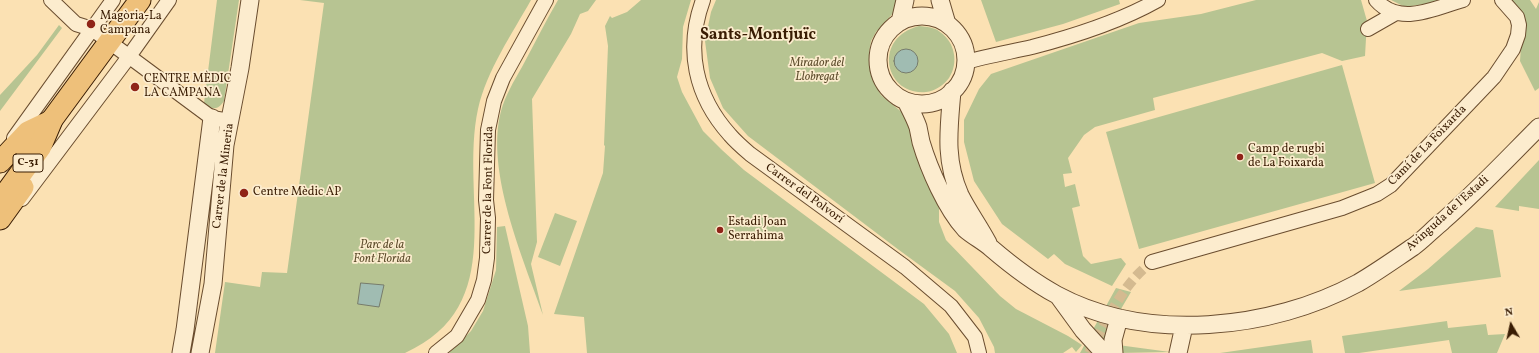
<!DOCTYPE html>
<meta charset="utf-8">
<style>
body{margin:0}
#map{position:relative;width:1539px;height:353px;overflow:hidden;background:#fbe1b3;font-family:Vollkorn,serif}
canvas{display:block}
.north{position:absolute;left:1491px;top:305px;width:40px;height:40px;-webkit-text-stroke:3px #fcecce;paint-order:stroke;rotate:351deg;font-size:11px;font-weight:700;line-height:16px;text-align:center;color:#391c03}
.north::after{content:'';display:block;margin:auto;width:14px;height:18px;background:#391c03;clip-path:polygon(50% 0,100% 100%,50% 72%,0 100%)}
</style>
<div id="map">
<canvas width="1539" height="353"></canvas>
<div class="north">N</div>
</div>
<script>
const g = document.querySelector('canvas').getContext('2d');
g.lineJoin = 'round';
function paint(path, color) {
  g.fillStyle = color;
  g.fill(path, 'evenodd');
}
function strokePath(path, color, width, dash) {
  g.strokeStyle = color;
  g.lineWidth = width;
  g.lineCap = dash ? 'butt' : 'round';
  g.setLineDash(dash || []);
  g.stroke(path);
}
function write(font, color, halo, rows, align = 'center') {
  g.font = font + ' Vollkorn,serif';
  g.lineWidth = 3.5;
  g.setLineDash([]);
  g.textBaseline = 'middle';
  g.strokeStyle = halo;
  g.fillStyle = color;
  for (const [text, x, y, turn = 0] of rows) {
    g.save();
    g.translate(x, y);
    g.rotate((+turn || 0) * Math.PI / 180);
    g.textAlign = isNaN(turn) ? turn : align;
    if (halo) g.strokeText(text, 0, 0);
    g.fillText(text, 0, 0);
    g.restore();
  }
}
paint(new Path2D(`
 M217 0H239L224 101C218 110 215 109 205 106L204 103Z
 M300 0H531C512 34 487 70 478 109 459 197 511 305 405 353H215L225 282 260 287 262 272 287 273 324 3Z
 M558 0H596L588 11 580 14 571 34 532 99 537 242 531 264 543 315C523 258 485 171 501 111 505 96 514 81 522 67 534 45 545 22 558 0Z
 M641 0H691L683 27 682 59 677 77 682 92 703 131 722 150 744 170 924 304 949 334 957 353H587L584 317 554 314 603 173 605 146 604 145 608 46 605 26 610 16 612 18 627 12Z
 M716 0H900L895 11 876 32 871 41 869 53 870 67 873 81 881 95 904 114 939 199V222L946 240 1000 296 1016 309 1068 336 1082 345 1076 352 1072 347 1063 353H995L994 347 979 318 955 291 899 250 748 136 723 108 710 78 705 41 711 12Z
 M981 0H1119L1120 4 1063 24 996 42Z
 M1256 0H1361L1367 21 1365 56 1342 61 1322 53 1153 98 1155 110 1095 127 1084 135 1068 158 1072 173 1063 174 1065 187 1075 184 1080 206 1072 208 1083 256 1091 264 1121 258 1126 264 1112 286 1065 264 1054 254 1048 259 1002 224 974 181 964 142V120L979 89 991 74 1139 23 1201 14Z
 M1391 0H1441L1432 3 1405 7Z
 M1507 0H1530L1536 9 1539 2V88L1535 91 1520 61 1523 18Z
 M59 25 62 28 0 111V95L37 55Z
 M919 26C927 27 934 27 940 32 955 42 959 63 949 78 944 85 935 91 926 92 885 96 872 38 919 26Z
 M1342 65 1375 183 1139 249 1106 132Z
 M1539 160V209L1519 206V211L1495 207Z
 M555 213 577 221 560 266 538 257Z
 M505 226 528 326 530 353H449L471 331 483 311 496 270 497 227Z
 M1476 227 1493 230 1501 277 1399 291 1428 269Z
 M1116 288 1131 292 1095 353H1080Z
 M1447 321 1448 328 1486 324 1488 335 1505 334 1497 353H1452L1449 340 1359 353H1345L1342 336Z
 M1311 340 1313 353H1220Z
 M1118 345 1170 352 1118 353Z`), '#b7c492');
const water = new Path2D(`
 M894 61a12 12 0 1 1 24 0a12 12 0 1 1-24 0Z
 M361 283 384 285 379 307 358 304Z`);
paint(water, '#a0bcb2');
strokePath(water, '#777c6c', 1);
strokePath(new Path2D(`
 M1089 353C1107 321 1122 284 1152 262`), '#d4ba90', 10, [10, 5]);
const minor = new Path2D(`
 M51 0 76 24 92 29 212 118 230 121
 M703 0C685 49 695 96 730 135 736 142 743 148 750 154L905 267 951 306 975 337 979 353
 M1376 0C1400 27 1435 8 1463 0
 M1368 29 1396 13
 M966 62C987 56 1010 52 1032 47 1075 36 1119 22 1158 0
 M14 138 113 0
 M22 199 125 62 169 0
 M1152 262 1342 208 1377 194 1391 185 1494 77 1513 49 1518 35 1519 25 1517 17 1502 0
 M436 353 457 336 478 300 484 280 487 258 488 218 486 200 488 130 494 101 503 78 546 0`);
const tertiary = new Path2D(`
 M940 0 947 24
 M878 60a44 44 0 1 1 88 0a44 44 0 1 1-88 0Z
 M900 22 905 0
 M952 91C949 128 944 159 960 195 968 211 979 226 988 243
 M906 101C910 109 915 118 918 127 919 132 920 137 921 142 929 169 946 208 965 229 973 236 983 241 991 248 1012 266 1033 282 1057 295 1147 343 1271 330 1358 283 1377 272 1395 259 1413 247 1423 240 1433 229 1443 221 1477 191 1507 159 1539 127
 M1059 297 1083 330 1104 353
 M181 353 185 330 212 118
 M200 353 213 284 225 145 240 68 250 0
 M1114 353 1113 340 1119 318
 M1178 353 1184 326`);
const primary = new Path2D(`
 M0 162 28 132 51 121 140 0
 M0 219 23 187`);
const trunk = new Path2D(`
 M0 202 40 147 51 121`);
strokePath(minor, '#6a4d2f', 16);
strokePath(tertiary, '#6a4d2f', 19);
strokePath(primary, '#391c03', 23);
strokePath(trunk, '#391c03', 24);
strokePath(minor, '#fcecce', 14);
strokePath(tertiary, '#fcecce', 17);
strokePath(primary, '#eec07a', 21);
strokePath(trunk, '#eec07a', 22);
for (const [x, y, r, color] of [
 [91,24,5,"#8f2418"],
 [135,87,5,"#8f2418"],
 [1240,157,4,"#8f2418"],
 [244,193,5,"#8f2418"],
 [720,230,4,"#8f2418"]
]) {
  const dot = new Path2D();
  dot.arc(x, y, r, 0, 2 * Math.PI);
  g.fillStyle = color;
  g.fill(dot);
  strokePath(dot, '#fcecce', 1.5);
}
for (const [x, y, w] of [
 [28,163,30]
]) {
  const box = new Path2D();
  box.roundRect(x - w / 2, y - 9, w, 18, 3);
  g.fillStyle = '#fcecce';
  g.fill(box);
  strokePath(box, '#391c03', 1);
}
write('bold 11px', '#391c03', null, [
 ["C-31",28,163]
]);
write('12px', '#391c03', '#fcecce', [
 ["Magòria-La",100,17],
 ["Campana",100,31],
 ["CENTRE MÈDIC",144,80],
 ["LA CAMPANA",144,94],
 ["Camp de rugbi",1248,150],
 ["de La Foixarda",1248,164],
 ["Centre Mèdic AP",253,193],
 ["Estadi Joan",728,223],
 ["Serrahima",728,237]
], 'left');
write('italic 12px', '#5f4e2e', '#fcecce', [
 ["Mirador del",817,64],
 ["Llobregat",817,78],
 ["Parc de la",382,246],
 ["Font Florida",382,260]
]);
write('12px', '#391c03', '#fcecce', [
 ["Camí de La Foixarda",1428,146,-46],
 ["Carrer de la Mineria",224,176,-83],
 ["Carrer de la Font Florida",489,190,-89],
 ["Carrer del Polvorí",804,194,36],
 ["Avinguda de l'Estadi",1448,214,-42]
]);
write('bold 16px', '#391c03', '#fcecce', [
 ["Sants-Montjuïc",758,36]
]);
</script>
